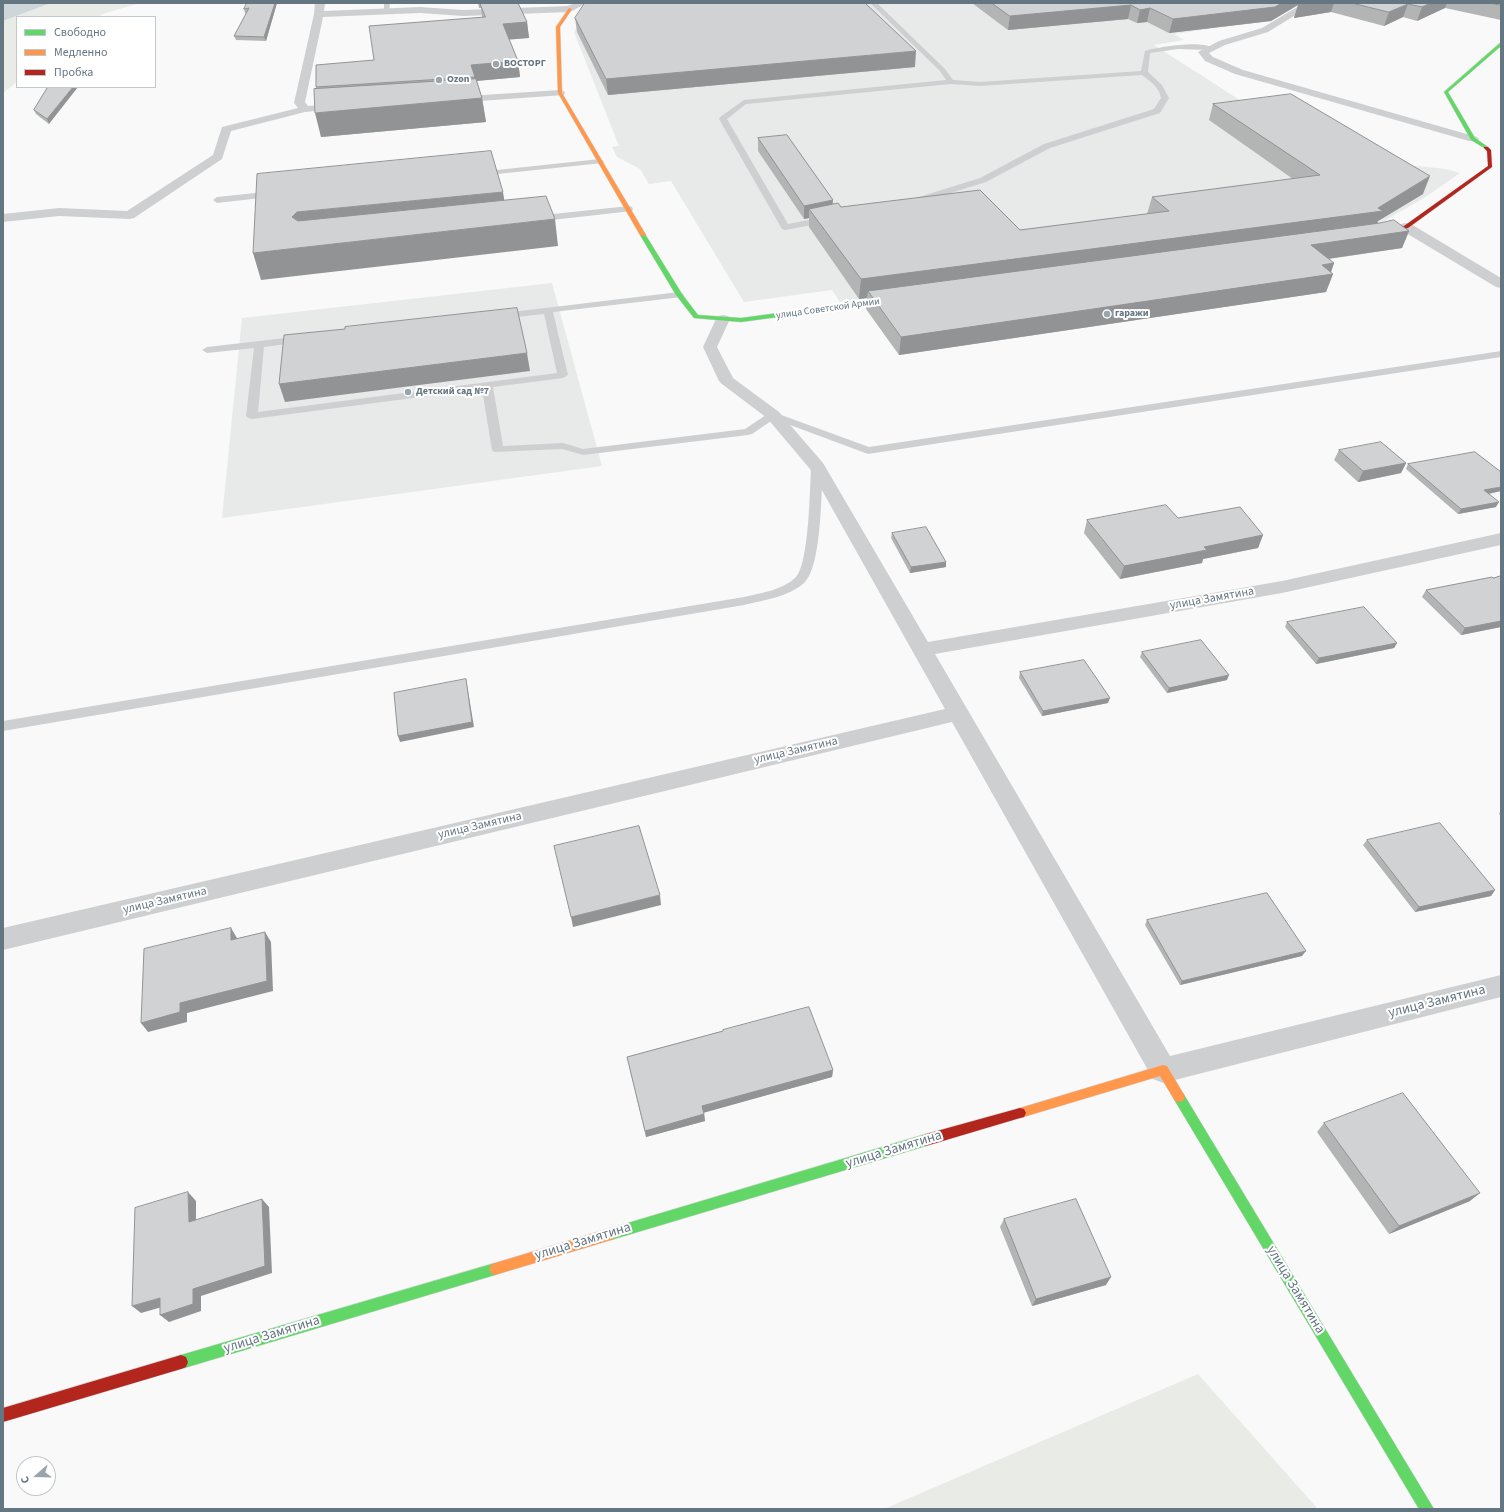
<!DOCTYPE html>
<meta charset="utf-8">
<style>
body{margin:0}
#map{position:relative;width:1504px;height:1512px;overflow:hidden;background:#f9f9f9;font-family:"Source Sans 3",sans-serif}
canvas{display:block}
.frame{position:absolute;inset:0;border:4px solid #657683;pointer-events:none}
.legend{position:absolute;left:16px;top:16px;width:140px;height:72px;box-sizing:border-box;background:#fff;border:1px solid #c1c8cd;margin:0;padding:5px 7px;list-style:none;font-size:12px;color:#657683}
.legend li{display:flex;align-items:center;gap:8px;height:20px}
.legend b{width:20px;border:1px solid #c1c8cd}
.north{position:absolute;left:16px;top:1456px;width:40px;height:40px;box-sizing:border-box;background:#fff;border:1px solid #c1c8cd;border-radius:50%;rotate:250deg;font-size:11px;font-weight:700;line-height:16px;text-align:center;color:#657683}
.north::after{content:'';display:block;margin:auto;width:14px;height:18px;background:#99a4ac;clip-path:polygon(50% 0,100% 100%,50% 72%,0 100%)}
</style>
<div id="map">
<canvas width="1504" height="1512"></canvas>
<div class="frame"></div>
<ul class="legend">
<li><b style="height:5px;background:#63d668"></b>Свободно</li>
<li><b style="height:5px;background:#ff974d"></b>Медленно</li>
<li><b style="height:5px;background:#b3261e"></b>Пробка</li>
</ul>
<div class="north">С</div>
</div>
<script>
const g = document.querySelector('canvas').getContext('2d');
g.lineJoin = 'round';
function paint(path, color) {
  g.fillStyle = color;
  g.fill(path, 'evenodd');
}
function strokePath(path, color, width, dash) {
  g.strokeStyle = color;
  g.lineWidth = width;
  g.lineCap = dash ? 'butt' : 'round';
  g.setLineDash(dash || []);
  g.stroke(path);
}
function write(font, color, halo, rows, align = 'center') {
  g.font = font + ' "Source Sans 3",sans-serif';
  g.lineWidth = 4;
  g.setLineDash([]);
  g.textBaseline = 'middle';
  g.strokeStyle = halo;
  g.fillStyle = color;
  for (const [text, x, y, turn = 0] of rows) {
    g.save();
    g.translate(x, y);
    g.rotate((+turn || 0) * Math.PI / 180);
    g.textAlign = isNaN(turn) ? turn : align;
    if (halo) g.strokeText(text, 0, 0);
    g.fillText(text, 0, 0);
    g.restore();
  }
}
paint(new Path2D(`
 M594 3H1291L1256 22 1174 34 1184 40 1154 45 1260 113 1407 165 1446 169 1460 173 1424 198 1370 229 840 302 832 290 744 302 671 181 649 184 640 169 617 157 612 147 619 146 574 32 589 4Z
 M552 283 602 466 222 518 242 318Z`), '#e8e9e9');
paint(new Path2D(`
 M51 3H140L102 14 99 17H17V82L3 93V21Z
 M1198 1374 1318 1509H884Z`), '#e8ebe6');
paint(new Path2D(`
 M3 3H51L3 21Z`), '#ced6d9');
const fast = new Path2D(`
 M1500 43H1501V46L1448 92 1475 138 1488 147V148L1486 149 1471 140 1444 92Z
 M641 234H645L682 294 698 315 741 318 897 297 900 299 897 301 741 322 694 318 676 295 640 235Z
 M1179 1092 1183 1093 1434 1509H1419L1175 1101 1173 1097 1175 1093Z
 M926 1134 930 1136 932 1140 930 1144 926 1146 611 1240 607 1238 605 1234 607 1230 611 1228Z
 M495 1263 499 1265 501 1269 499 1273 495 1275 181 1369 176 1367 174 1362 176 1357 181 1355Z`);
const slow = new Path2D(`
 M569 8 572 9 560 27 562 93 646 235 645 236 640 235 558 93 556 27Z
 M1163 1065 1167 1066 1183 1093 1185 1097 1183 1101 1179 1102 1175 1101 1160 1076 1020 1118 1016 1117 1014 1113 1016 1109 1020 1108Z
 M611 1228 615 1230 617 1234 615 1238 611 1240 495 1275 491 1273 489 1269 491 1265 495 1263Z`);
const jam = new Path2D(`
 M1484 147H1488L1491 150 1492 167 1408 228 1373 235V233L1404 226 1488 166 1487 151 1484 148Z
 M1020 1108 1024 1109 1026 1113 1024 1117 1020 1118 926 1146 922 1144 920 1140 922 1136 926 1134Z
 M181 1355 186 1357 188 1362 186 1367 181 1369 3 1422V1408Z`);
strokePath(fast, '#d5d6d7', 1);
strokePath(slow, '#d5d6d7', 1);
strokePath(jam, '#d5d6d7', 1);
paint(new Path2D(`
 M384 3H390L389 13 384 12Z
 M870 3H877L945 69 953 80 980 82 1141 71 1145 51C1158 47 1202 40 1212 48L1209 50 1178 49 1150 53 1148 72 1162 85 1169 98 1160 113 1050 148 986 182 919 203 915 200 916 198 980 178 1044 144 1154 109 1161 98C1159 87 1151 82 1142 75L980 86 951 84 746 104 727 119 788 224 829 216 833 219 829 222 785 230 782 229 719 119 720 117 744 100 946 80 940 71Z
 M600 159 604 161 603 163 478 176 474 174 478 172Z
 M275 191 279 194 278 196 217 203 213 200 217 197Z
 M629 206 632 207 633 209 632 211 534 222 530 219 534 216Z
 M679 292 682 293 684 295 682 297 553 312 568 375 563 378 493 387 503 446 563 443 583 449 745 429 769 413 773 412 869 447 1501 351V357L868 454 774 419 752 434 748 435 583 455 562 449 494 452 492 450 482 389 252 419 248 418 246 416 254 348 207 353 202 350 207 347 303 336 307 337 308 339 307 341 303 342 264 347 258 412 557 373 544 314 498 319 493 316 495 314Z
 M817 464 821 465 823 467C821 492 822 567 804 583 788 597 764 600 744 605L3 731V721L744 597C761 593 783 590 796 577 809 563 810 488 811 467L813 465Z`), '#cecfd0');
paint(new Path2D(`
 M315 3H325L324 11 420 7 463 10 568 6 575 3H587L570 12 463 16 420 13 323 17 305 102 308 106 344 103 348 104 349 106 348 108 305 112 231 131 222 159 134 218 130 219 59 216 3 222V214L59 208 127 211 213 155 222 127 298 108 294 103 314 14Z
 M1304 3H1315L1268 32 1225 45 1209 53 1213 57 1243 70 1477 137 1479 139 1477 141H1469L1235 74 1205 61 1198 52 1219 41 1262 28Z
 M560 90 564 91 565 93 564 95 452 103 447 100 452 97Z
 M1406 223 1411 224 1501 278V288L1496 287 1401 230 1400 227 1401 224Z
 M723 315 728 316 730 319 717 347 733 378 779 412 823 463 928 642 1282 581 1501 533V545L1282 593 935 654 1170 1056 1501 975V997L1163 1083 1153 1079 952 722 3 950V928L945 709 810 469 767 418 722 384 719 381 703 347 716 319 718 316Z`), '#cecfd0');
paint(fast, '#63d668');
paint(slow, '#ff974d');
paint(jam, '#b3261e');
paint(new Path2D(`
 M277 3 266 41 236 40 234 36 247 13H245L244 9Z
 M478 3H518L527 22 529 38 509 39 518 61 520 77 477 81 482 98 486 122 321 137 316 87 374 60 482 17 481 8H479Z
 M972 3H1501V20L1445 8 1417 21 1403 17 1384 26 1331 12 1294 18 1298 5 1271 21 1169 33 1147 22 1137 23 1128 19 1008 30Z
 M575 18 915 67 608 95 577 32Z
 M48 87 49 124 36 114 34 110Z
 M1213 104 1423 194 1378 221 1377 224 1409 231 1402 248 1329 259 1334 263 1331 272 1333 274 1326 292 899 355 866 309 867 298 859 299 809 227V218L804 219 758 151V138L832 204 841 207 1020 230 1147 214 1152 197 1293 179 1209 120Z
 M1339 450 1406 463 1401 473 1358 482 1334 460Z
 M1408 464 1501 491 1489 494 1496 507 1458 514 1406 469Z
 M1178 518 1263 535 1258 548 1203 559 1202 563 1120 579 1084 533 1087 520Z
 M892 533 946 562V567L910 573 891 538Z
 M1501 576V627L1461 635 1422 597 1426 590Z
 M1287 622 1397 643 1394 648 1316 664 1285 627Z
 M1142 652 1227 680 1167 693 1140 657Z
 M1020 672 1108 703 1042 716 1019 678Z
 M1501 810V816L1499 814Z
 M1367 840 1495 890 1491 896 1415 912 1363 845Z
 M1147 920 1302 956 1180 985 1145 925Z
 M723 1030 833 1070 832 1077 704 1112 705 1121 646 1137 627 1057 723 1031Z
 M1324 1123 1470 1201 1389 1234 1317 1132Z
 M1004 1219 1106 1285 1032 1306 1000 1227Z`), '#b3b5b5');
paint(new Path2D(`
 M275 3H277L266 41 264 37Z
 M1282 3H1334L1331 12 1294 18 1298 5 1271 21 1169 33 1173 19Z
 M1431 3H1447L1445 8 1417 21 1422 7Z
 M1408 4 1403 17 1384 26 1389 12Z
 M1131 5 1128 19 1008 30 1010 16Z
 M1150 8 1147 22 1137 23 1140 10Z
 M527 22 529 38 505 40 503 24Z
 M916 51 915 67 608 95 606 79Z
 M518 61 520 77 475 81 471 65Z
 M73 87H78L49 124 47 119Z
 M482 98 486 122 321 137 315 113Z
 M1430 176 1423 194 1378 221 1375 229 868 291 867 298 859 299 861 279 1378 208Z
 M503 192 507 217 300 243 292 217 297 212Z
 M833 200 832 214 809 209V218L804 219V206Z
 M555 219 558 246 261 280 253 253Z
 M1409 231 1402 248 1305 262 1311 245Z
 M1334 263 1330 275 1333 274 1326 292 899 355 901 337Z
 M527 353 530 371 285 402 279 384Z
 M1406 463 1401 473 1358 482 1363 471Z
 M1501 487V491L1481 495 1484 490Z
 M1499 502 1496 507 1458 514 1461 509Z
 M1263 535 1258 548 1203 559 1202 563 1120 579 1124 566 1204 547Z
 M946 562V567L910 573 911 567Z
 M1501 621V627L1461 635 1465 628Z
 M1397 643 1394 648 1316 664 1319 658Z
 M1229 675 1227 680 1167 693 1169 688Z
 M466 679 474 727 400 742 398 736Z
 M1110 698 1108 703 1042 716 1043 711Z
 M1495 890 1491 896 1415 912 1419 907Z
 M660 895 661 905 573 927 571 917Z
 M231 928 237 938V950L231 940Z
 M265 932 271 942 273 991 187 1013V1022L148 1032 141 1023 180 1003Z
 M1306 951 1302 956 1180 985 1182 981Z
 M833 1070 832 1077 703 1113 702 1106Z
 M704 1114 705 1121 646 1137 645 1131Z
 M188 1192 196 1201V1230L189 1222Z
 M1480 1193 1470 1201 1389 1234 1399 1226Z
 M262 1199 269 1207 272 1273 201 1296V1311L169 1322 160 1315 193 1289Z
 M1111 1277 1106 1285 1032 1306 1036 1299Z
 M160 1298 169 1305 141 1313 132 1306Z`), '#929394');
const building = new Path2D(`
 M247 3H275L264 37 234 36 249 8 244 9Z
 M480 3H518L527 22 503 24 518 61 471 65 475 77 316 87V65L374 60 369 26 485 17Z
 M585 3H865L916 51 606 79 575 18Z
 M992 3H1282L1275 7 1173 19 1150 8 1140 10 1131 5 1010 16Z
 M1352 3H1431L1422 7 1408 4 1389 12Z
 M1491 3H1501V5Z
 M476 79 482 98 315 113 314 89Z
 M48 87H73L47 119 34 110Z
 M1291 94 1430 176 1378 208 1383 211 861 279 809 209 838 203 841 207 980 190 1020 230 1169 211 1152 197 1320 175 1213 104Z
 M787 135 833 200 804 206 758 138Z
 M491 151 503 192 297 212 292 217 298 221 546 196 555 219 253 253 257 174Z
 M1394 220 1409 231 1311 245 1334 263 1322 265 1333 274 901 337 868 291 1380 223Z
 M517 308 527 353 279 384 284 335 345 329V327Z
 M1381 442 1406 463 1363 471 1339 450Z
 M1475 452 1501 472V487L1484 490 1499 502 1461 509 1408 464Z
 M1166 505 1178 518 1240 507 1263 535 1204 547 1207 550 1124 566 1087 520Z
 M926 527 946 562 911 567 892 533Z
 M1501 576V621L1465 628 1426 590 1492 577 1493 578Z
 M1364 607 1397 643 1319 658 1287 622Z
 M1201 640 1229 675 1169 688 1142 652Z
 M1084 660 1110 698 1043 711 1020 672Z
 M466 679 472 722 398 736 394 693Z
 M1440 823 1495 890 1419 907 1367 840Z
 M639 826 660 895 571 917 554 846Z
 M1267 893 1306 951 1182 981 1147 920Z
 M231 928V940L265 932 267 981 180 1003V1012L141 1023 144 949Z
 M809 1007 833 1070 702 1106 704 1114 645 1131 627 1057 723 1031V1030Z
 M1403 1093 1480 1193 1399 1226 1324 1123Z
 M188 1192 189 1222 262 1199 265 1266 193 1289V1304L160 1315V1298L132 1306 135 1208Z
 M1076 1199 1111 1277 1036 1299 1004 1219Z`);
paint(building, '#d0d2d3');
strokePath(building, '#929394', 1);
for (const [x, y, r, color] of [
 [496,64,4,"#99a4ac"],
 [439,80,4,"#99a4ac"],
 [1107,314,4,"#99a4ac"],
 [408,392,4,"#99a4ac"]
]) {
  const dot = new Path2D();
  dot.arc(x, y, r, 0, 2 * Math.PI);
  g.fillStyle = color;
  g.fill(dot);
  strokePath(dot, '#fff', 1.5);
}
write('bold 10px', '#657683', '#fff', [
 ["ВОСТОРГ",504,64],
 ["Ozon",447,80],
 ["гаражи",1115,314],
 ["Детский сад №7",416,392]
], 'left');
write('10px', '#657683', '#fff', [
 ["улица Советской Армии",828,309,-8]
]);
write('12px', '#657683', '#fff', [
 ["улица Замятина",1212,599,-10],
 ["улица Замятина",796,751,-13],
 ["улица Замятина",480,826,-13],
 ["улица Замятина",165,901,-13]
]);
write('14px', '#657683', '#fff', [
 ["улица Замятина",1437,1002,-14],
 ["улица Замятина",894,1150,-17],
 ["улица Замятина",583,1242,-17],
 ["улица Замятина",1295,1290,59],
 ["улица Замятина",272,1335,-17]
]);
</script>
